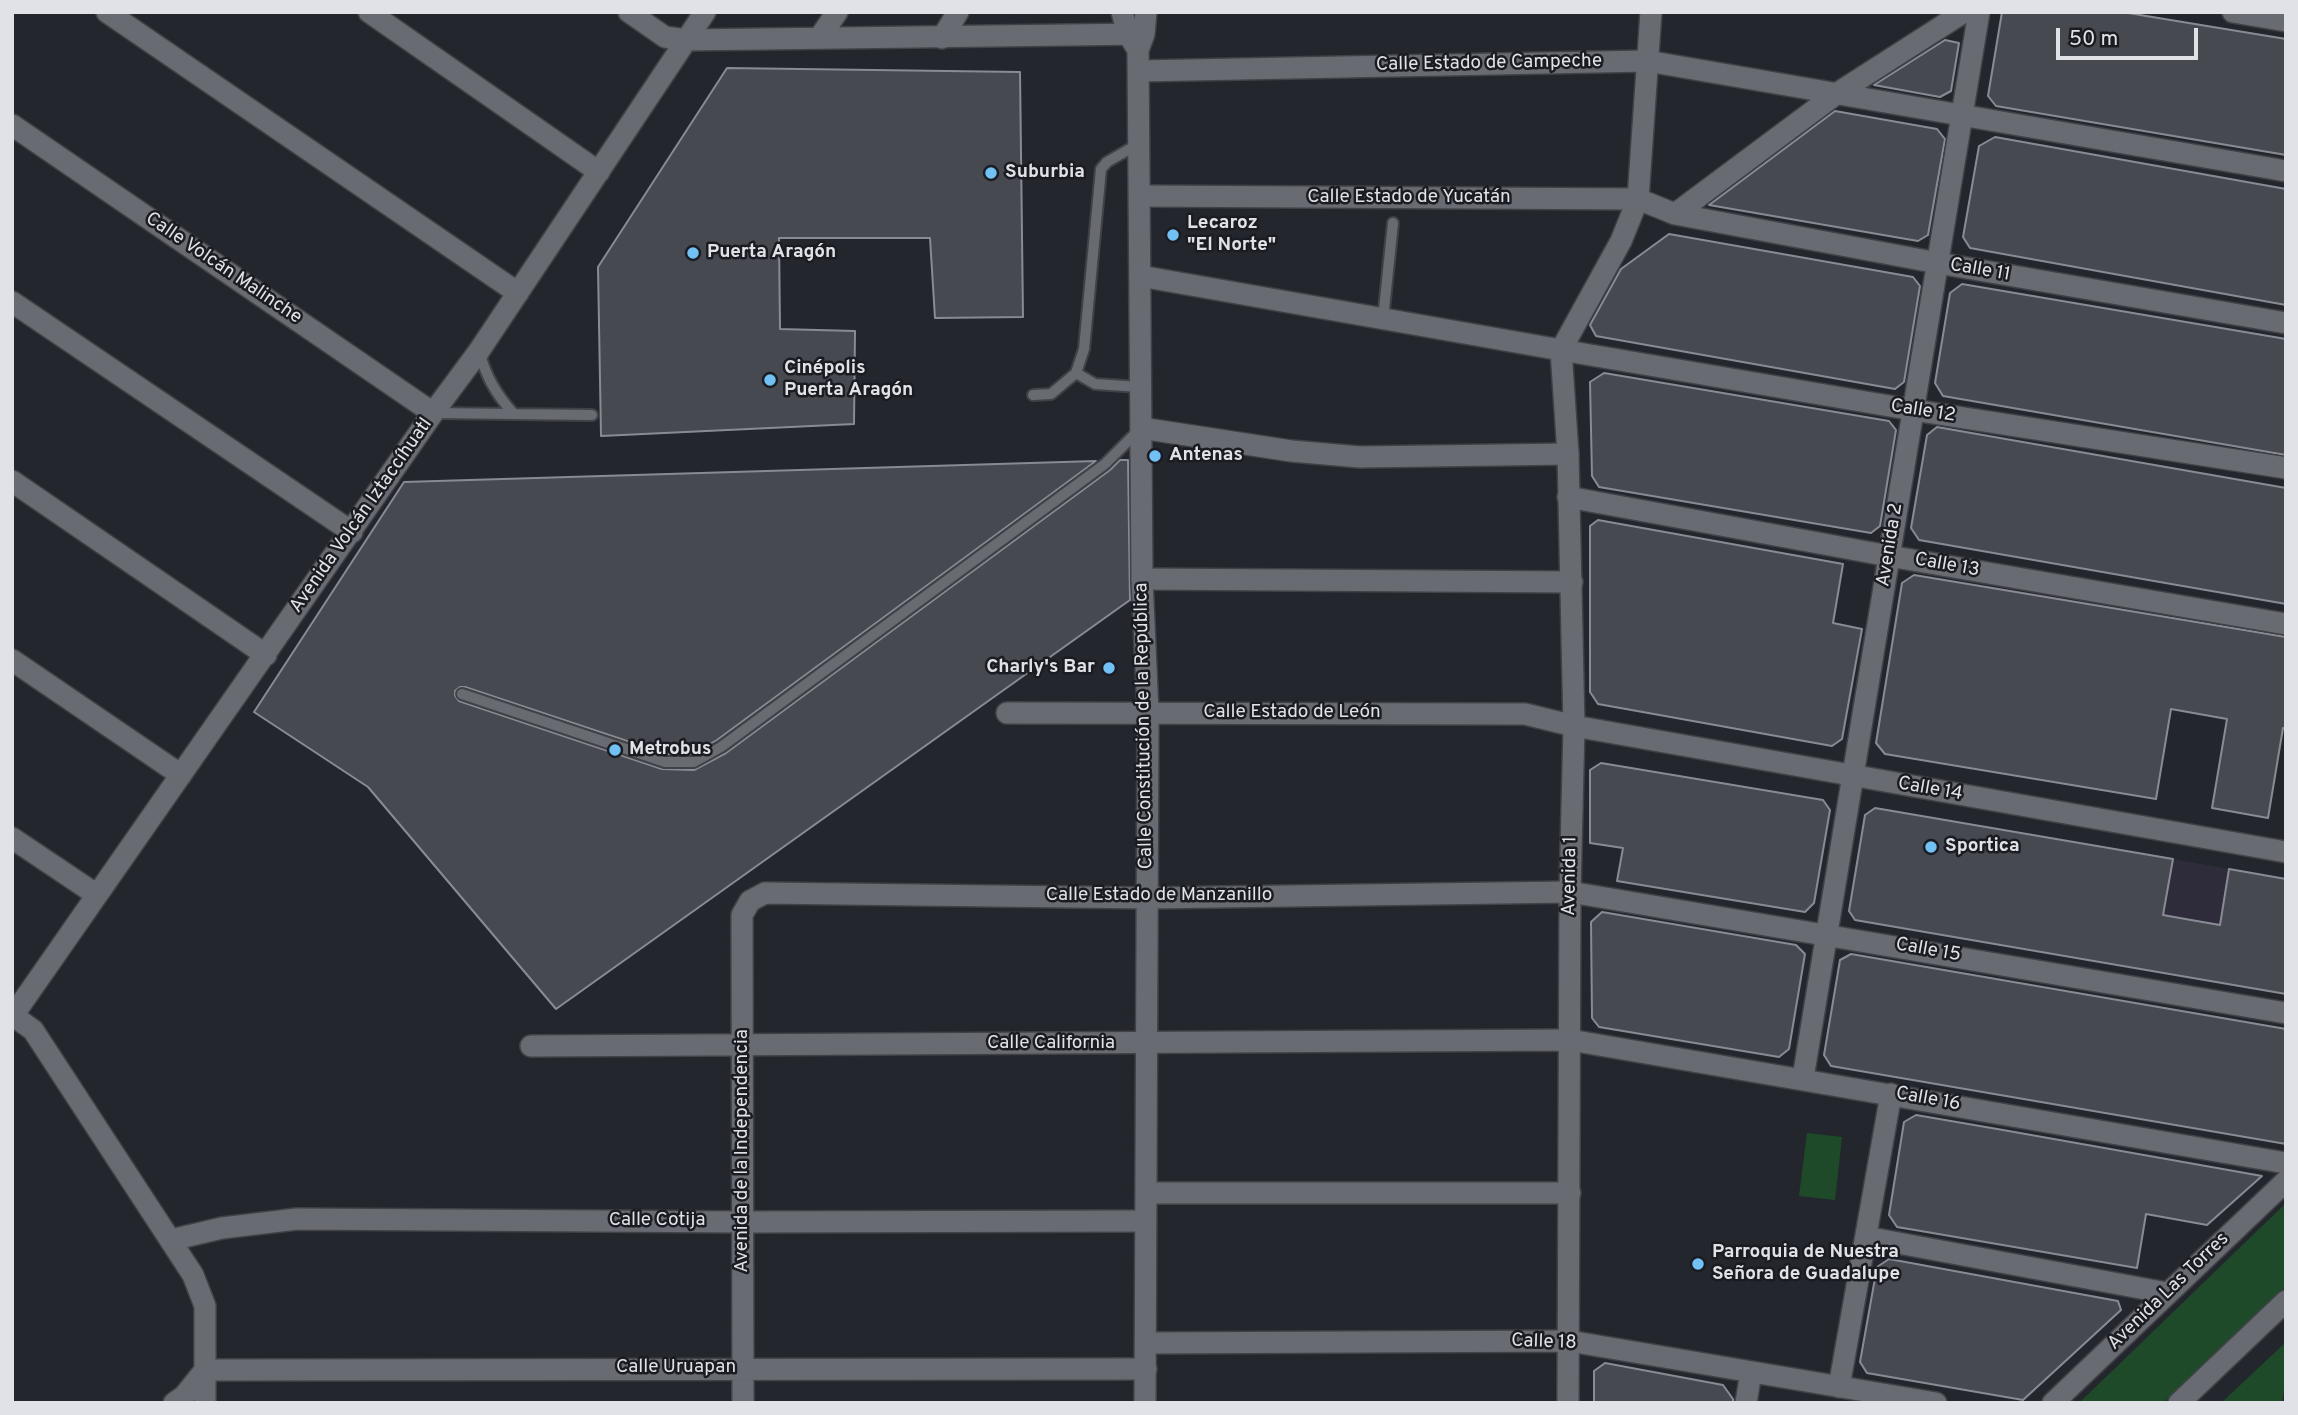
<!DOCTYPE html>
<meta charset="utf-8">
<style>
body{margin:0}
#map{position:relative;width:2298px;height:1415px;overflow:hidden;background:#24262d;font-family:Overpass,sans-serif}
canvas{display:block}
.frame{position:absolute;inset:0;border:14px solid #e1e2e7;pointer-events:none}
.scale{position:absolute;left:2056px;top:28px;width:142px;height:32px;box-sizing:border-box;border:4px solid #e1e2e7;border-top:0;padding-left:9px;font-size:21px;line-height:24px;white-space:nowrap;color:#e1e2e7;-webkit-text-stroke:5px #1b1c23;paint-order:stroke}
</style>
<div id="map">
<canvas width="2298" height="1415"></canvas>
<div class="frame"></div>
<div class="scale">50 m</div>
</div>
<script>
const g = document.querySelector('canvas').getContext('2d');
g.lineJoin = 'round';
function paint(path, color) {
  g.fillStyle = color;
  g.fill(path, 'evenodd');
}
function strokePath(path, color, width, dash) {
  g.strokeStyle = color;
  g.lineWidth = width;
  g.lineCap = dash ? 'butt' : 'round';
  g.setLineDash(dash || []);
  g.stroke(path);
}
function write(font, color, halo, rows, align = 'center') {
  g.font = font + ' Overpass,sans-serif';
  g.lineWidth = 5;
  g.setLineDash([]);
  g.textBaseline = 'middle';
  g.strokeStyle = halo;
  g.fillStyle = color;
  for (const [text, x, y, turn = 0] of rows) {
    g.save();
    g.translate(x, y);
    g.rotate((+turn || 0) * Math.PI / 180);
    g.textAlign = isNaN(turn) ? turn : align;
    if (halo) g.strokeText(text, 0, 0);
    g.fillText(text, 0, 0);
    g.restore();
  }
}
paint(new Path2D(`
 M2173 859 2229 869 2220 925 2163 915Z`), '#2e2b3b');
paint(new Path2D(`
 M1807 1133 1842 1137 1835 1200 1799 1196Z
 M2286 1203V1287L2163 1403H2079Z
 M2286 1342V1377L2282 1403H2221Z`), '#1e4a29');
const building = new Path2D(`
 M2002 12H2122L2286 39V155L1996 106 1988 96Z
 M1945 40 1959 43 1951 91 1940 97 1874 85Z
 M727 68 1020 72 1023 317 935 318 930 238H779L780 329 855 331 854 424 601 436 598 267Z
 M1835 111 1937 129 1945 139 1928 235 1918 241 1709 205Z
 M1995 137 2286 189V305L1970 248 1963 237 1979 146Z
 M1669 234 1913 277 1920 286 1904 382 1895 389 1596 336 1590 325 1621 269Z
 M1962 284 2286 339V455L1943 396 1935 383 1950 293Z
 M1604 373 1889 421 1896 430 1880 526 1871 533 1599 487 1592 476 1590 382Z
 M1937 427 2286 488V604L1919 540 1911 528 1927 435Z
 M1120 460H1128L1130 600 556 1009 368 787 254 712 404 482 1096 461 717 740 692 754H666L465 687H460L455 691V696L459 701 662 769 694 770 726 753 1110 470Z
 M1598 520 1843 564 1833 623 1862 629 1842 739 1832 746 1598 704 1590 692V526Z
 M1914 575 2286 637V729L2283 728 2268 818 2212 808 2227 719 2171 709 2156 799 1885 754 1876 743 1902 583Z
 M1601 763 1823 800 1830 810 1814 903 1805 912 1617 881 1623 848 1590 843V770Z
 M1875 808 2173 859 2163 915 2191 920 2220 925 2229 869 2286 879V994L1855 920 1849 911 1865 815Z
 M1602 912 1796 945 1805 954 1789 1049 1779 1057 1599 1027 1592 1018 1591 922Z
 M1851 954 2286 1029V1144L1831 1066 1824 1055 1840 960Z
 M1916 1115 2003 1130 2262 1176 2207 1225 2146 1214 2137 1268 1915 1230 1897 1227 1889 1215 1904 1122Z
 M1889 1259 2118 1301 2121 1310 2023 1400 1867 1373 1860 1362 1877 1267Z
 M1605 1363 1723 1385 1733 1399V1403H1594V1371Z`);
paint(building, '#474951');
strokePath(building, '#898b94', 2);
const lane = new Path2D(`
 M1383 319 1393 223
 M479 351C486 376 495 393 513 413
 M1076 373 1095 384 1140 387
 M1033 395 1051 394 1076 373 1084 349 1101 169 1107 162 1140 143
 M434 413 592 415
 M462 694 665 762H694L721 747 1105 464 1139 430`);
const street = new Path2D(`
 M107 12 518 293
 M369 12 599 172
 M629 12 665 37 686 40 1143 34
 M2233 12 2286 21
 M820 37 837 12
 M942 38 958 12
 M1139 71 1647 61 2286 171
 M12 125 433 413
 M1140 196 1638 199 1675 214 1938 263 2286 323
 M1675 214 1836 94 1964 12
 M12 302 352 532
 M1561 350 1913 410 2286 468
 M1141 428 1291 451 1360 457 1568 454
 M12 481 266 655
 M1568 497 1889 556 2286 624
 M1142 579 1572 582
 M12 660 181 775
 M1007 713 1525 714 1574 726
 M12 838 97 895
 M12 1017 433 413 479 351 705 12
 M531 1046 1570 1040 2286 1163
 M1803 1078 1979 12
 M1147 1193H1570
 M1866 1237 2167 1293
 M171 1240 222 1228 297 1219 743 1222 1145 1221
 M1146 1343 1569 1341 1936 1403
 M1839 1387 1891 1094
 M205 1403V1370L1146 1369
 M743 1403 742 915 750 901 765 893 1148 898 1570 892 2286 1013
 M1746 1403 1751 1372`);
const secondary = new Path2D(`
 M1122 12 1128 34 1138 50
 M1140 276 1561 350
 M1561 350 1568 454 1574 726 1570 892 1568 1403
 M1561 350 1621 241 1638 199 1651 12
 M1574 726 2286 852
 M12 1015 33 1030 193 1275 205 1306V1370L184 1396 174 1403
 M1145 1403 1148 712 1142 579 1138 50 1144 34 1146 12
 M2053 1403 2286 1181
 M2179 1403 2286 1301`);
strokePath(lane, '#404247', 14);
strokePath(street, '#404247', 24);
strokePath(secondary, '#404247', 24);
strokePath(lane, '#696b73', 10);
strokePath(street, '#696b73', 21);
strokePath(secondary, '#696b73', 21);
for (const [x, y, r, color] of [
 [991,173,7,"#72c1f5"],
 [1173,235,7,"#72c1f5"],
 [693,253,7,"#72c1f5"],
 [770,380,7,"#72c1f5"],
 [1155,456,7,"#72c1f5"],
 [1109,668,7,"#72c1f5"],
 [615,750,7,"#72c1f5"],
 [1931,847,7,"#72c1f5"],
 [1698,1264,7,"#72c1f5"]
]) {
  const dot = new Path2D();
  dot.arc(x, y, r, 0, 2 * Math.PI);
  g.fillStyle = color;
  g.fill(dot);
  strokePath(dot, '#1b1c23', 2.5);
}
write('19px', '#e1e2e7', '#1b1c23', [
 ["Calle Estado de Campeche",1489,64,-1],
 ["Calle Estado de Yucatán",1409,198],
 ["Calle Volcán Malinche",223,269,34],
 ["Calle 11",1980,271,10],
 ["Calle 12",1923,412,9],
 ["Avenida Volcán Iztaccíhuatl",362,516,-55],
 ["Avenida 2",1891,545,-81],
 ["Calle 13",1947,566,10],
 ["Calle Estado de León",1292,713],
 ["Calle Constitución de la República",1145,726,-91],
 ["Calle 14",1930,790,10],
 ["Avenida 1",1571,876,-89],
 ["Calle Estado de Manzanillo",1159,896],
 ["Calle 15",1928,951,10],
 ["Calle California",1051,1044],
 ["Calle 16",1928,1100,10],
 ["Avenida de la Independencia",743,1151,-90],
 ["Calle Cotija",657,1221],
 ["Avenida Las Torres",2169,1292,-44],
 ["Calle 18",1544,1343,2],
 ["Calle Uruapan",676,1368]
]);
write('bold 19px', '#e1e2e7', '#1b1c23', [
 ["Suburbia",1005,173],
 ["Lecaroz",1187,224],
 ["\"El Norte\"",1187,246],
 ["Puerta Aragón",707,253],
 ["Cinépolis",784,369],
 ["Puerta Aragón",784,391],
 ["Antenas",1169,456],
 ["Charly's Bar",1095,668,"right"],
 ["Metrobus",629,750],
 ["Sportica",1945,847],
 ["Parroquia de Nuestra",1712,1253],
 ["Señora de Guadalupe",1712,1275]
], 'left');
</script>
